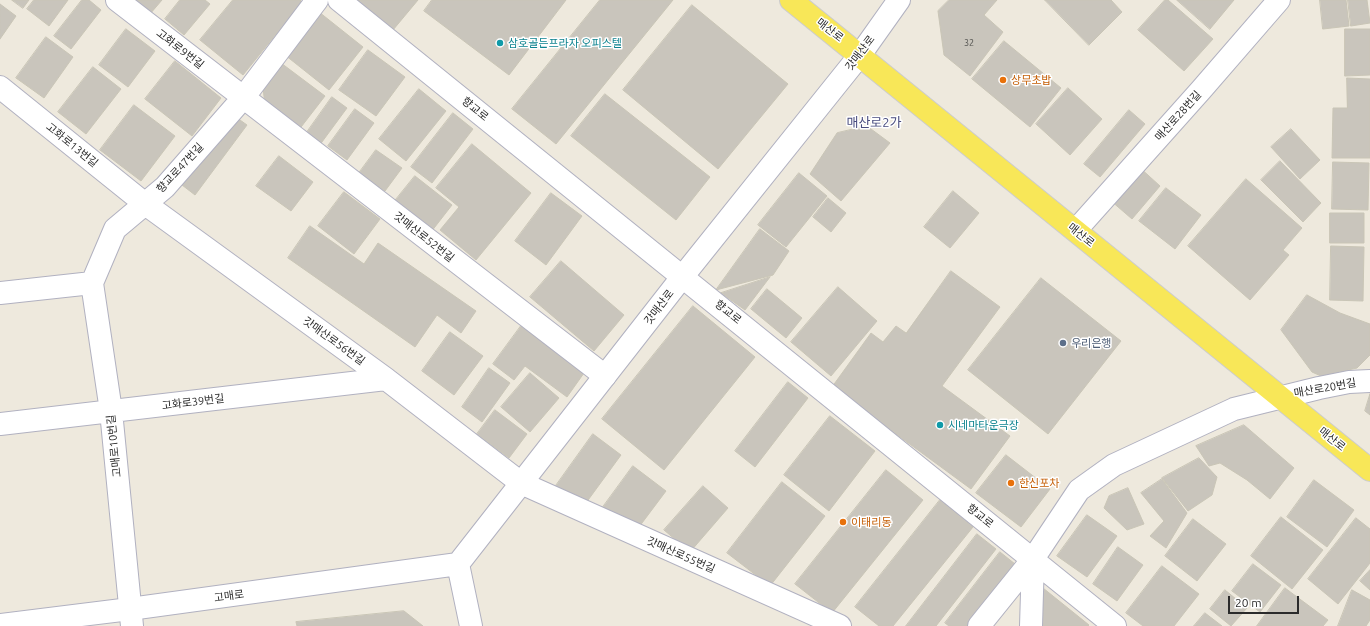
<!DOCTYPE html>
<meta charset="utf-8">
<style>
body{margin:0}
#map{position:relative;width:1370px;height:626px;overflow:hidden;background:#eee9dd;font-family:Ubuntu,sans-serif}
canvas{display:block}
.scale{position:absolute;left:1228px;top:596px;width:71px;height:18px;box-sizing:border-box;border:2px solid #2b2b2b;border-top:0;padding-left:5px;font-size:12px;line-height:14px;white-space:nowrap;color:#2b2b2b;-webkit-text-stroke:3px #fff;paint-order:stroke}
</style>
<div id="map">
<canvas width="1370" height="626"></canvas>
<div class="scale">20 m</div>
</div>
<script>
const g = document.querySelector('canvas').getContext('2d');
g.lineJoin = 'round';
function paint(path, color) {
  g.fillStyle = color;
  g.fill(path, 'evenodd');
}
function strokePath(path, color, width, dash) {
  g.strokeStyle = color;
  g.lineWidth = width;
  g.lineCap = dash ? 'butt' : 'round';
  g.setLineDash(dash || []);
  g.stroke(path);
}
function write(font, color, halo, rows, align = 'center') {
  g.font = font + ' Ubuntu,"Noto Sans KR",sans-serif';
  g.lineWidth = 3;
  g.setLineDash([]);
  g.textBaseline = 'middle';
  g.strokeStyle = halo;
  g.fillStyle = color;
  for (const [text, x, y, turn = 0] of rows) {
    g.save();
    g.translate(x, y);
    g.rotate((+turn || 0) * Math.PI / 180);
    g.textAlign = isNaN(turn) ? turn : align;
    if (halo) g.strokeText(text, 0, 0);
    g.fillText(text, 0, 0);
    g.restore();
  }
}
const building = new Path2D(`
 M12 0H29L23 8Z
 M34 0H68L49 26 27 9Z
 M82 0H89L101 10 71 49 54 36Z
 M133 0H162L150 14Z
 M180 0H205L210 4 184 35 165 19Z
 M233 0H300L302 2 243 75 200 40Z
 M357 0H418L393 30Z
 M432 0H566L509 75 424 11Z
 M600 0H673L556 144 512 109Z
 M949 0H997L984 15 1003 32 970 76 944 55 938 11Z
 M1045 0H1111L1122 12 1089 45Z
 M1165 0H1168L1213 39 1184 71 1138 30Z
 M1177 0H1234L1210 29Z
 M1320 0H1346L1349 26 1323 29Z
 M1348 0H1367L1370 23 1351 26Z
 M0 4 16 16 0 39Z
 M692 5 788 84 718 169 623 90Z
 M319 12 363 47 329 90 285 55Z
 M126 29 155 51 128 87 99 65Z
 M1345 29H1370V75L1345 76Z
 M46 37 73 57 44 98 16 78Z
 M1004 41 1061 88 1030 127 972 79Z
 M368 50 405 77 376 116 339 90Z
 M175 61 221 98 192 136 145 99Z
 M281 63 325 96 298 131 265 106 263 87Z
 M93 67 121 89 86 134 58 112Z
 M1347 78 1370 79V158H1332L1333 108H1347Z
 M1068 88 1102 119 1070 155 1036 124Z
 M419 89 446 111 406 161 379 139Z
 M605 94 710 177 676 220 571 136Z
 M332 97 347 108 319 146 305 135Z
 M134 105 175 136 141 181 100 150Z
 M355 109 374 123 347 160 328 146Z
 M1129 110 1145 124 1100 177 1084 164Z
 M453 113 473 129 432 183 411 167Z
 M233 115 247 125 195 195 182 185Z
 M867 126 890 143 841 201 810 174 837 133Z
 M1291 129 1320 160 1300 179 1271 147Z
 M472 144 531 193 476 260 440 230 459 207 436 188Z
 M376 150 402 168 385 191 359 173Z
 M279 156 313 182 291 211 256 186Z
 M1280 161 1321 203 1303 222 1261 180Z
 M1333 162 1369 163 1368 210 1332 209Z
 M1138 166 1160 186 1132 219 1110 200Z
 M799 173 827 196 786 247 758 225Z
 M415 176 452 205 431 232 394 202Z
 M1246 179 1302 228 1283 250 1289 255 1250 300 1188 246Z
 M1166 188 1201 215 1175 249 1139 221Z
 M953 191 979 213 950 248 924 227Z
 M344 192 380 219 354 254 318 226Z
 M551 193 582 216 546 265 515 241Z
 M828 198 846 213 831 232 813 217Z
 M1330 213H1364V243H1330Z
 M310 226 364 264 378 243 476 311 461 333 437 315 415 347 288 258Z
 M760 229 789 251 773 275 716 290Z
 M1331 246 1364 247 1363 301 1330 300Z
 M561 261 624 315 594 351 530 297Z
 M951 271 1000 307 942 386 1010 436 971 489 832 387 871 333 883 342 896 326 906 333Z
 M770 277 745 310 721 293Z
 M1041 278 1121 341 1048 434 968 370Z
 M838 287 877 321 831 376 791 342Z
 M767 289 802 318 786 338 751 309Z
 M1307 295 1340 313 1370 324V355L1357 368 1321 376 1312 372 1281 330Z
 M693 306 755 357 664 470 602 419Z
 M521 326 584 373 567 397 525 366 514 380 493 364Z
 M450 332 483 356 454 395 422 371Z
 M489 368 510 383 482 422 462 407Z
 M530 373 559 398 530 432 501 407Z
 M788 382 808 398 755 467 735 451Z
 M1370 394V415L1365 411Z
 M495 410 527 434 509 458 477 434Z
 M830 416 875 451 829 511 784 475Z
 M1244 425 1294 468 1270 499 1247 480 1220 463 1209 466 1196 446Z
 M593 434 621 455 583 507 555 487Z
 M1006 455 1050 489 1021 527 976 493Z
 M1199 458 1217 477 1212 495 1188 511 1162 478Z
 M633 466 666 491 636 531 603 507Z
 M886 470 923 500 832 613 795 584Z
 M1162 479 1187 513 1166 548 1150 536 1164 521 1141 493Z
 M1314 480 1354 510 1327 547 1287 517Z
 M782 482 825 516 770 586 727 553Z
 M703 486 728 508 690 552 664 530Z
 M1128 488 1144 524 1127 530 1104 508 1109 496Z
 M940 500 973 527 893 626H879L855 607Z
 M1087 515 1117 536 1087 577 1057 556Z
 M1281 517 1323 550 1292 589 1251 556Z
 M1356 518 1370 529V563L1338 604 1308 579Z
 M1193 519 1226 544 1197 581 1165 556Z
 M977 534 996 549 936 626H906Z
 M1118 547 1143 565 1117 601 1093 584Z
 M1000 552 1015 564 968 626H949L945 623Z
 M1253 564 1281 585 1260 612 1232 591Z
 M1162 566 1199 594 1174 626H1143L1126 613Z
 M1370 570V590L1360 581Z
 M1043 588 1089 625 1088 626H1038Z
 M1285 588 1328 620 1323 626H1257Z
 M1225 590 1247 608 1231 626 1210 609Z
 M1352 590 1370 600V620L1366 626H1338Z
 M404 611 423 626H297L296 622Z
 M1205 613 1222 626H1194Z`);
paint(building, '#c9c5bc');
strokePath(building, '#c9c5b6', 1);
const street = new Path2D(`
 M117 0 605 376
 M339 0 1115 626
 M0 87 144 203 386 379 521 483 840 626
 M1076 230 1201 90 1279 0
 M92 283 115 229 165 187 243 98 317 0
 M92 283 111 411 132 626
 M0 293 92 283
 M0 424 386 379
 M979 626 1033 559 1079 490 1114 465 1234 409 1319 388 1349 382 1370 381
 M1031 626 1033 559`);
const secondary = new Path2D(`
 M458 564 683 276 860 55 899 0
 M458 564 471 626
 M0 625 130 609 458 564`);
const primary = new Path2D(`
 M791 0 1370 470`);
strokePath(street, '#b1b1c0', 24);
strokePath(secondary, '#b1b1c0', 24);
strokePath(primary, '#ccc', 24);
strokePath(street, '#fff', 22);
strokePath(secondary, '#fff', 22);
strokePath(primary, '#f8e758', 22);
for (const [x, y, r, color] of [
 [500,43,4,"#0f9aa8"],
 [1003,80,4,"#e8710a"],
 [1063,343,4,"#5c6f8a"],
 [940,425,4,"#0f9aa8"],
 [1011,483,4,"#e8710a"],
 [843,522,4,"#e8710a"]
]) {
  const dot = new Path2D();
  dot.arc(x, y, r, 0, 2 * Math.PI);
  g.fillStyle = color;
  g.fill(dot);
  strokePath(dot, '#fff', 1.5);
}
write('9px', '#52524f', null, [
 ["32",969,43]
]);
write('11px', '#2b2b2b', '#fff', [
 ["매산로",830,30,38],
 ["고화로9번길",180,49,38],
 ["갓매산로",860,53,-53],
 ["향교로",475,109,39],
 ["매산로28번길",1178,116,-48],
 ["고화로13번길",72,145,39],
 ["향교로47번길",180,168,-47],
 ["매산로",1081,235,39],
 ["갓매산로52번길",424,237,38],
 ["갓매산로",659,307,-52],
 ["향교로",728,312,39],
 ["갓매산로56번길",334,341,36],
 ["매산로20번길",1325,388,-10],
 ["고화로39번길",193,402,-7],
 ["매산로",1332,439,39],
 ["고매로10번길",114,446,-96],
 ["향교로",980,516,39],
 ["갓매산로55번길",681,555,24],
 ["고매로",229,596,-8]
]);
write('11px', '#0d838f', '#fff', [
 ["삼호골든프라자 오피스텔",508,43],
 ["시네마타운극장",948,425]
], 'left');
write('11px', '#c56008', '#fff', [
 ["상무초밥",1011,80],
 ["한신포차",1019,483],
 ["이태리동",851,522]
], 'left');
write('11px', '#4e5e75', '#fff', [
 ["우리은행",1071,343]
], 'left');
write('13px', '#494c7f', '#fff', [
 ["매산로2가",874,123]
]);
</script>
